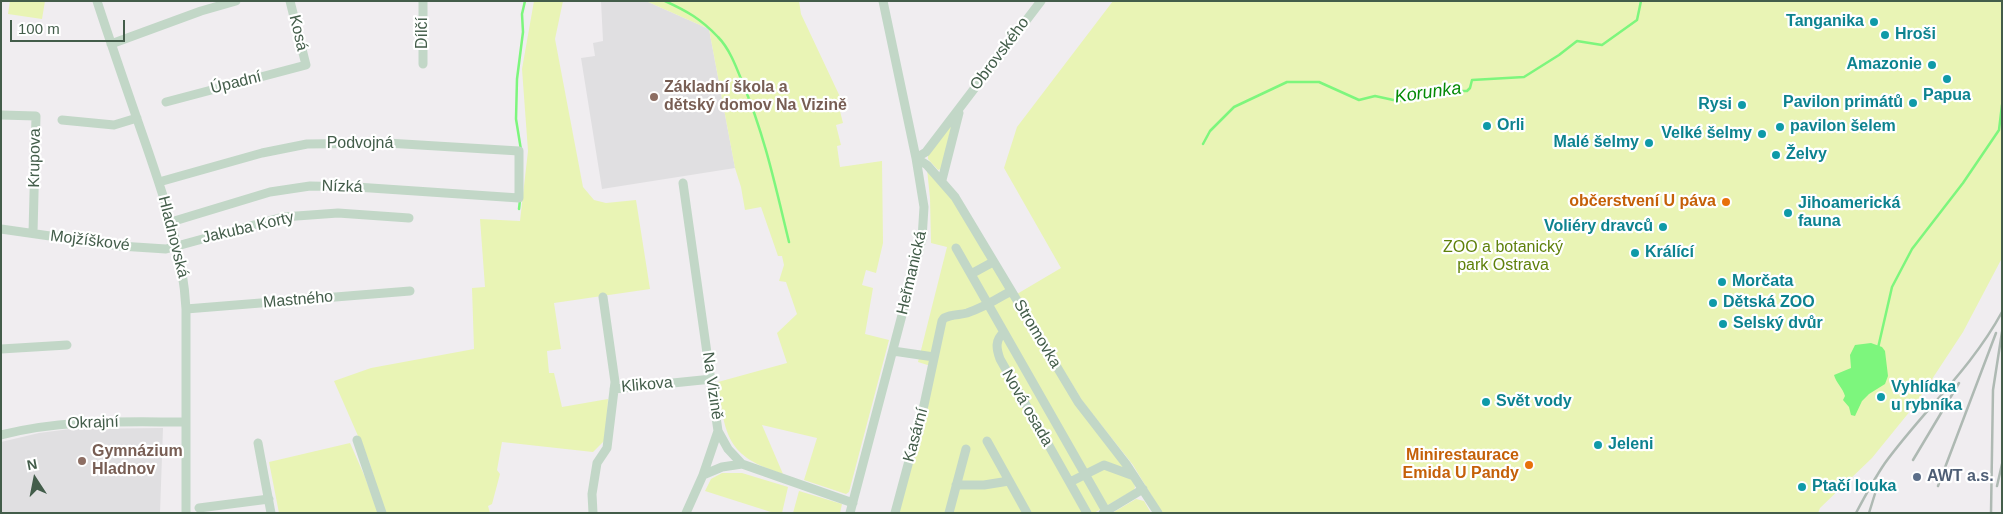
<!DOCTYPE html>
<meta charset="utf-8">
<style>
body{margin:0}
#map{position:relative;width:2003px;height:514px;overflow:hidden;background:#f0edf0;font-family:Helvetica,sans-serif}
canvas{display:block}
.frame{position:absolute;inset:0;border:2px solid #435d4a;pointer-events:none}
.north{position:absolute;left:10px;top:454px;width:50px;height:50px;-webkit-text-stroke:4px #fff;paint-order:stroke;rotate:349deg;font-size:14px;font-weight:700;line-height:20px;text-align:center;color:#435d4a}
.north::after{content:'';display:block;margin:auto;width:18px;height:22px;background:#435d4a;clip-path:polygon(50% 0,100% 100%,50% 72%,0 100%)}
.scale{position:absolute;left:10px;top:20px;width:115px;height:22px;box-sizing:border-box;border:2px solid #435d4a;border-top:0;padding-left:6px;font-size:15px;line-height:18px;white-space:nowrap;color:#435d4a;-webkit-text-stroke:4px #fff;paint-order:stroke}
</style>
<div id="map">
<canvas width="2003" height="514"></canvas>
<div class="frame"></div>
<div class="north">N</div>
<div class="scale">100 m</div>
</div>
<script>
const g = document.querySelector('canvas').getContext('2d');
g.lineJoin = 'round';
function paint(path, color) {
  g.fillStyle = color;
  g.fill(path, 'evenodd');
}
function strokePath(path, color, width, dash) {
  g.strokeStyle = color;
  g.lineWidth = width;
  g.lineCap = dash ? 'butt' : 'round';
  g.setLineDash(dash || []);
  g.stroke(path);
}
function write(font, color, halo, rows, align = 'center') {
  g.font = font + ' Helvetica,sans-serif';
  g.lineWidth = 4.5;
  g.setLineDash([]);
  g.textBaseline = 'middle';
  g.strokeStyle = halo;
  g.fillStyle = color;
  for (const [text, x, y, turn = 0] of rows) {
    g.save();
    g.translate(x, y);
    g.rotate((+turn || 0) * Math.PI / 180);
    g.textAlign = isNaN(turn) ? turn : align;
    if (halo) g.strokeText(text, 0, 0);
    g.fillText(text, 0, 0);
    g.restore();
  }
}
paint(new Path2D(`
 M601 1H646L709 29 735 168 602 189 581 58 595 56 593 43 603 41Z
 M163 428 160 513H1V442L39 433 70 429Z`), '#e0dfe1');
paint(new Path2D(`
 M10 1H45L42 19 8 14Z
 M534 1H563L555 39 583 187 594 200 606 203 636 200 650 289 554 303 561 349 547 351 549 373H554L562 407 608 399 606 439 593 452 502 442 497 470 500 474 492 504 488 506 490 513H385L369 461 334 381 371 368 474 349 472 288 485 287 480 219 520 221 528 151 522 69Z
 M646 1H799L801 14 842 101 838 103 843 123 836 125 841 145 837 146 840 167 882 161 883 243 876 273 866 270 862 285 873 288 865 334 889 340 849 492 846 494 804 480 817 438 762 425 783 474C726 456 725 436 718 382L787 363 777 333 797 314 786 282 779 281 784 265 782 256H778L761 207 745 210 741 187 735 168 709 29Z
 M1113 1H2002V258L1963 332 1915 405 1872 458 1820 508 1818 513H1162L1133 465 1083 402 1017 294 1061 268 1004 168 1017 127Z
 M952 124 941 169 938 170 928 159V152Z
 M927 169 945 188 1077 407 1119 459 1134 483 1135 487 1134 490 1094 513H897L934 367 918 362 947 247 931 243 930 198Z
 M350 443 365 477 378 513H279L269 462Z
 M722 473H742L788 487 782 513H774L705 491 711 479Z
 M799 491 842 504 840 513H793Z
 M1136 499 1144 501 1151 513H1112Z`), '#e9f4b5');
paint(new Path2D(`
 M1871 343 1882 347 1885 351 1888 376 1885 384 1869 394 1862 401 1855 416 1851 415 1849 407 1843 400 1845 396C1843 388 1836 383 1834 375L1851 368 1850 355 1855 345Z`), '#7df67d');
strokePath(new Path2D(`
 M665 1C687 11 701 19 718 37 730 49 737 69 743 84 765 136 776 189 789 242
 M1203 144 1210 131 1234 107 1287 82H1319L1359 100 1375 96 1398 101 1428 91H1467L1470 88 1472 80 1524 77 1559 55 1577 41 1602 45 1637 20 1641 1
 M521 150 516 119 517 79 523 32 522 14 525 1
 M519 209 520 200
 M1878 348 1892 287 1912 249 1963 183 1999 130 2002 105`), '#7df67d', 2.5);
strokePath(new Path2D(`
 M97 1C112 47 128 93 144 139 163 194 183 250 186 309V513
 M1041 1 926 152 916 158 927 165 955 197 1078 402 1126 464 1158 513
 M111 44 201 11 236 1
 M423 64V1
 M166 102 306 65 290 1
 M1 115 36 116 33 233
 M62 120 114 125 137 118
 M942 180 959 113
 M159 182 262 153 307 144 387 143 519 151V198L356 187 310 186 270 192 171 222
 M683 183 718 431 728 449 742 464 853 503
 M1 229 120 246 166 249 283 217 338 213 409 218
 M956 248 1106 511
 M971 274 993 262
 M186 309 410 291
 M1004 332C995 340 996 348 1000 359L1087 513
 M1 349 67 345
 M893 351 934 357
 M614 389 712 379
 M1 435C62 419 124 422 186 422
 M357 440 382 513
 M987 441 1027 513
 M258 443 271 513
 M703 475 718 431
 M1070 482 1104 465 1134 476
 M956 485H984L1009 481
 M199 508 269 499
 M593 513 592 494 597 463 607 448 615 382 603 297
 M686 513 703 475 722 467 742 464
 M850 513 922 239 924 207 916 158 883 1
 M895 513 924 405 942 321 944 318C952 314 960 315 967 313 983 308 997 299 1011 291
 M949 513 966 449
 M1103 513 1143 489`), '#c2d7c7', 9);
strokePath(new Path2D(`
 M1913 460 1959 383
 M1938 486 1996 333
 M1997 486 2002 464
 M1856 513C1865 496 1874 479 1885 463 1923 411 1971 369 2002 312
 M1869 513 1878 484
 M1991 513 1993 390 2002 332`), '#aeb9b3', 2.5);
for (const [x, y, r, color] of [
 [1874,22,5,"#0f9aa8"],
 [1885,35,5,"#0f9aa8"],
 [1932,65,5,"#0f9aa8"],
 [1947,79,5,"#0f9aa8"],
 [654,97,5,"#8d6e63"],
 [1913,103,5,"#0f9aa8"],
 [1742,105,5,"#0f9aa8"],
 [1487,126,5,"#0f9aa8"],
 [1780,127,5,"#0f9aa8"],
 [1762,134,5,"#0f9aa8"],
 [1649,143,5,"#0f9aa8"],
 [1776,155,5,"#0f9aa8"],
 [1726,202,5,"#e8710a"],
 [1788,213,5,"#0f9aa8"],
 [1663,227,5,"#0f9aa8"],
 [1635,253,5,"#0f9aa8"],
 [1722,282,5,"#0f9aa8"],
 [1713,303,5,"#0f9aa8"],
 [1723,324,5,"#0f9aa8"],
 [1881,397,5,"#0f9aa8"],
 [1486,402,5,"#0f9aa8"],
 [1598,445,5,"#0f9aa8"],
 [82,461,5,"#8d6e63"],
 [1529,465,5,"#e8710a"],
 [1917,477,5,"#5c6f8a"],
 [1802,487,5,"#0f9aa8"]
]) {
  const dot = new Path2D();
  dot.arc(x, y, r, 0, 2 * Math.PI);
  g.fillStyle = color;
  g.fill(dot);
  strokePath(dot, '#fff', 2);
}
write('bold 16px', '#0d838f', '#fff', [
 ["Tanganika",1864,22,"right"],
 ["Hroši",1895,35],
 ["Amazonie",1922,65,"right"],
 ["Papua",1947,96,"center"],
 ["Pavilon primátů",1903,103,"right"],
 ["Rysi",1732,105,"right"],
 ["Orli",1497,126],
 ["pavilon šelem",1790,127],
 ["Velké šelmy",1752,134,"right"],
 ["Malé šelmy",1639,143,"right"],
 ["Želvy",1786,155],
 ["Jihoamerická",1798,204],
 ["fauna",1798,222],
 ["Voliéry dravců",1653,227,"right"],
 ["Králící",1645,253],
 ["Morčata",1732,282],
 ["Dětská ZOO",1723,303],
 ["Selský dvůr",1733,324],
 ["Vyhlídka",1891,388],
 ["u rybníka",1891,406],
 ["Svět vody",1496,402],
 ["Jeleni",1608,445],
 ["Ptačí louka",1812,487]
], 'left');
write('16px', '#435d4a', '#fff', [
 ["Kosá",298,33,77],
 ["Dílčí",423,33,-90],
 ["Obrovského",1000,54,-53],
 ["Úpadní",236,83,-14],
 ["Podvojná",360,144],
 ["Krupova",35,158,-89],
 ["Nízká",342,187,2],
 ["Jakuba Korty",248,228,-13],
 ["Hladnovská",173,237,76],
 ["Mojžíškové",90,241,7],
 ["Heřmanická",912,273,-77],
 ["Mastného",298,300,-5],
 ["Stromovka",1037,334,59],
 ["Klikova",647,385,-5],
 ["Na Vizině",712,386,82],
 ["Nová osada",1027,408,60],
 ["Okrajní",93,423,-2],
 ["Kasární",916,435,-75]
]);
write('bold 16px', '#785e54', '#fff', [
 ["Základní škola a",664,88],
 ["dětský domov Na Vizině",664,106],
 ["Gymnázium",92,452],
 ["Hladnov",92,470]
], 'left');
write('bold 16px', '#c56008', '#fff', [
 ["občerstvení U páva",1716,202],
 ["Minirestaurace",1519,456],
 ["Emida U Pandy",1519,474]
], 'right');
write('16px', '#5f810b', '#fff', [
 ["ZOO a botanický",1503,248],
 ["park Ostrava",1503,266]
]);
write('bold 16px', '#4e5e75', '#fff', [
 ["AWT a.s.",1927,477]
], 'left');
write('italic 18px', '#048a05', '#fff', [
 ["Korunka",1428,93,-8]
]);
</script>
